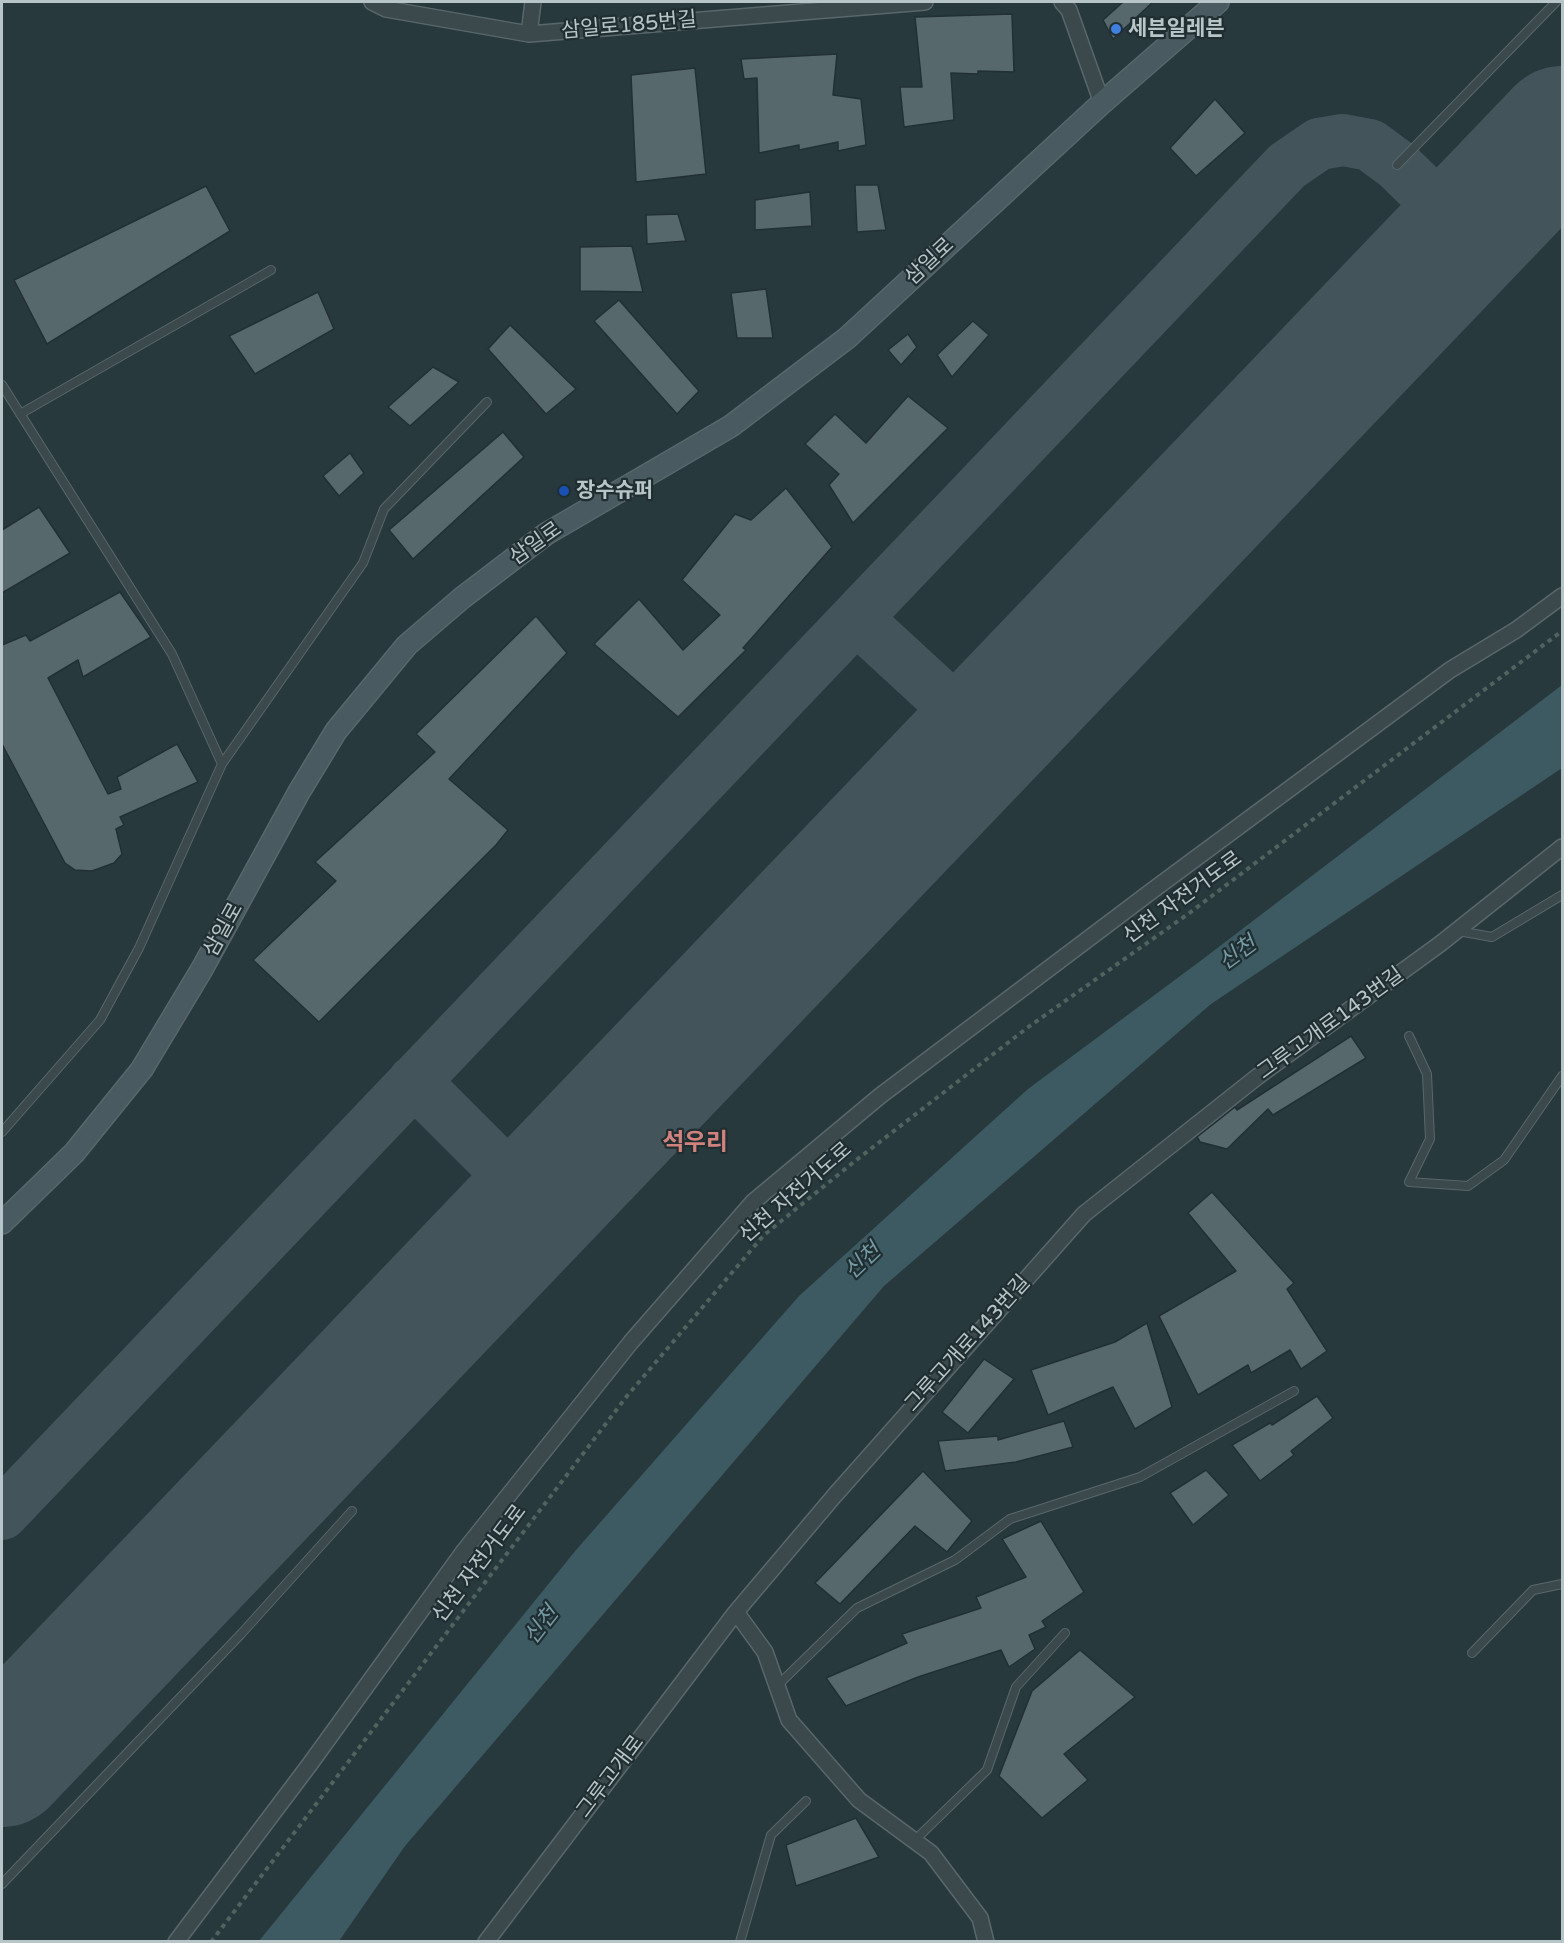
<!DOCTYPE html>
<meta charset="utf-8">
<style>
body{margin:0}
#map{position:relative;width:1564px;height:1943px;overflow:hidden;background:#27393d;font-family:"Varela Round",sans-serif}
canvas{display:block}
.frame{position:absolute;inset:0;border:3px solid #b7c4c8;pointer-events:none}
</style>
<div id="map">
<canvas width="1564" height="1943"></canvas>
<div class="frame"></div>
</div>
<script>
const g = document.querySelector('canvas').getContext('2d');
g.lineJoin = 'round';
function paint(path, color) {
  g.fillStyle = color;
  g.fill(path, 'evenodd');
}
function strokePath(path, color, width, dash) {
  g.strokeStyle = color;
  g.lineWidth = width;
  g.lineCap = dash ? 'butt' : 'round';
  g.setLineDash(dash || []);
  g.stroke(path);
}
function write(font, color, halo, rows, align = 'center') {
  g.font = font + ' "Varela Round","Noto Sans KR",sans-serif';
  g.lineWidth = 4.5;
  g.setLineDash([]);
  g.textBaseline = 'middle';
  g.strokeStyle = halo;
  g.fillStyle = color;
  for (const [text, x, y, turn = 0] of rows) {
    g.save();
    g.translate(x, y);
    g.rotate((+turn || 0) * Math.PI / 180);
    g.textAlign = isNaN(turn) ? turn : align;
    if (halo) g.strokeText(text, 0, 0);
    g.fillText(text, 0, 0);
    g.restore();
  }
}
paint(new Path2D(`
 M1562 685V768L1211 1004 884 1286 405 1846 339 1941H259L576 1550 799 1296 1028 1089 1203 959Z`), '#3d5a62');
strokePath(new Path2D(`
 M856 618 984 736
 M414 1081 536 1203
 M2 1514 1287 166 1319 144 1343 140 1370 145 1397 165 1466 233`), '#43555a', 52);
strokePath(new Path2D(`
 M2 1761 1562 132`), '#43555a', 132);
const building = new Path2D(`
 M1123 2H1153L1113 39 1103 20Z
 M1012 14 1014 72 978 71V74L951 73 954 120 904 127 900 87H922L915 17Z
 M837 54 833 95 861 99 866 145 838 151V142L799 150V145L759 153 757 78 744 79 741 59Z
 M695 68 706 174 636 182 631 75Z
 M1215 99 1245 133 1196 176 1170 148Z
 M855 185H878L886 230 857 232Z
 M206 186 230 231 47 344 14 280Z
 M810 192 812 226 755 230V200Z
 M678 214 686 241 647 244 646 215Z
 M632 246 643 292 580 291V247Z
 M766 289 773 338H737L731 293Z
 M318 292 334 329 255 374 229 336Z
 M619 300 699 391 677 414 594 321Z
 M973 321 989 335 952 377 937 355Z
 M510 325 576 389 546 414 488 349Z
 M908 334 917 347 901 365 888 350Z
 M433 367 459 382 410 426 388 407Z
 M908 396 948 428 853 523 829 485 839 474 805 444 835 414 866 443Z
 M503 432 524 457 413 559 389 530Z
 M350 453 364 473 339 496 323 476Z
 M786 488 832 547 743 648 746 650 678 717 594 644 639 599 683 650 720 615 682 580 735 514 751 520Z
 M39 507 70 553 2 593V530Z
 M120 592 151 637 83 677 78 660 48 678 108 794 121 789 117 777 177 744 198 782 120 817 124 825 116 829 122 854 114 863 92 871 75 870 65 863 2 744V645L26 635 30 641Z
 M536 616 567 653 449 779 508 830 496 845 319 1022 253 960 336 881 315 862 435 752 416 734Z
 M1351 1036 1366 1058 1273 1115 1268 1109 1227 1149 1200 1142 1197 1137 1235 1107 1237 1110Z
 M1212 1192 1294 1283 1287 1289 1327 1351 1301 1369 1290 1350 1251 1373 1248 1365 1198 1395 1159 1316 1236 1271 1188 1213Z
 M1147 1323 1172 1407 1135 1429 1113 1387 1048 1415 1031 1370 1115 1342Z
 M984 1359 1014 1379 968 1433 942 1412Z
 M1317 1396 1333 1418 1291 1451 1294 1455 1260 1481 1232 1445 1270 1423 1272 1425Z
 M1064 1421 1073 1447 1016 1462 945 1471 938 1441 998 1436V1440Z
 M1206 1470 1229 1495 1193 1525 1170 1493Z
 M923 1471 972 1521 947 1552 915 1526 840 1604 815 1583Z
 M1041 1521 1084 1592 1042 1621 1046 1627 1029 1635 1035 1649 1009 1667 1001 1650 918 1677 846 1706 826 1678 907 1643 902 1634 981 1608 976 1597 1026 1577 1002 1539Z
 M1080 1650 1135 1697 1064 1754 1088 1780 1042 1818 999 1776 1032 1691Z
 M856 1818 879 1857 796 1886 786 1845Z`);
paint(building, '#56686c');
strokePath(building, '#223034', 1.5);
const service = new Path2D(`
 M1397 165 1556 2
 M2 385 172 654 222 764 139 948 100 1020 2 1132
 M20 414 271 270
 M222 764 363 563 384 509 487 402
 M1458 931 1492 937 1562 895
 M1409 1036 1427 1074 1430 1139 1409 1182 1468 1186 1504 1160 1562 1076
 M1472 1653 1533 1590 1562 1584
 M777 1686 857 1608 955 1560 1010 1519 1140 1477 1294 1391
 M914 1841 987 1770 1016 1687 1065 1633
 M2 1884 241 1634 352 1511
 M740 1942 771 1835 806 1801`);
const minor = new Path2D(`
 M372 2 386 9 529 34 925 2
 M1062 2 1069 10 1102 103
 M529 34 533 2
 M736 1612 765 1652 789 1720 859 1800 931 1853 980 1918 986 1942
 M176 1942 310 1764 464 1551 631 1342 753 1202 880 1096 1153 890 1450 670 1516 630 1562 596
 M486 1942 736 1612 835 1495 1084 1214 1257 1077 1440 944 1562 847`);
const secondary = new Path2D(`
 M2 1223 74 1153 142 1069 202 969 299 792 336 731 407 645 462 598 546 534 731 426 847 338 1102 103 1218 2`);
strokePath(service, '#59676b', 10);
strokePath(minor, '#59676b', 18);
strokePath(secondary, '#59676b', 24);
strokePath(new Path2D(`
 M211 1942 627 1396 764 1235 855 1161 1027 1028 1188 914 1562 631`), '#50635e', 4, [4.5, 4.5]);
strokePath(service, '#3b494d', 8);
strokePath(minor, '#3b494d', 15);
strokePath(secondary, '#495a60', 21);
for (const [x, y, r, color] of [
 [1116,29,6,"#3f7fe0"],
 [564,491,6,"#1a4fb4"]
]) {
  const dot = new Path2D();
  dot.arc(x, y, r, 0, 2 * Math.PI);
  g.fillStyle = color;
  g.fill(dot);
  strokePath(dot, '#202e32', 2);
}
write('21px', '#b7c4c8', '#202e32', [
 ["삼일로185번길",629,26,-5],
 ["삼일로",930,262,-43],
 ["삼일로",536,544,-35],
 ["신천 자전거도로",1183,898,-36],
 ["삼일로",224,930,-61],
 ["그루고개로143번길",1331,1024,-36],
 ["신천 자전거도로",796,1193,-41],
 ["그루고개로143번길",968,1344,-48],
 ["신천 자전거도로",480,1564,-53],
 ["그루고개로",611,1777,-53]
]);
write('bold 21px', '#b7c4c8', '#202e32', [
 ["세븐일레븐",1128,29],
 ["장수슈퍼",576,491]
], 'left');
write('italic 22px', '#749aa3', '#202e32', [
 ["신천",1238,954,-36],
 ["신천",863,1262,-43],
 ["신천",542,1626,-52]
]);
write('bold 24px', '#d0827d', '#202e32', [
 ["석우리",695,1144]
]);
</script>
